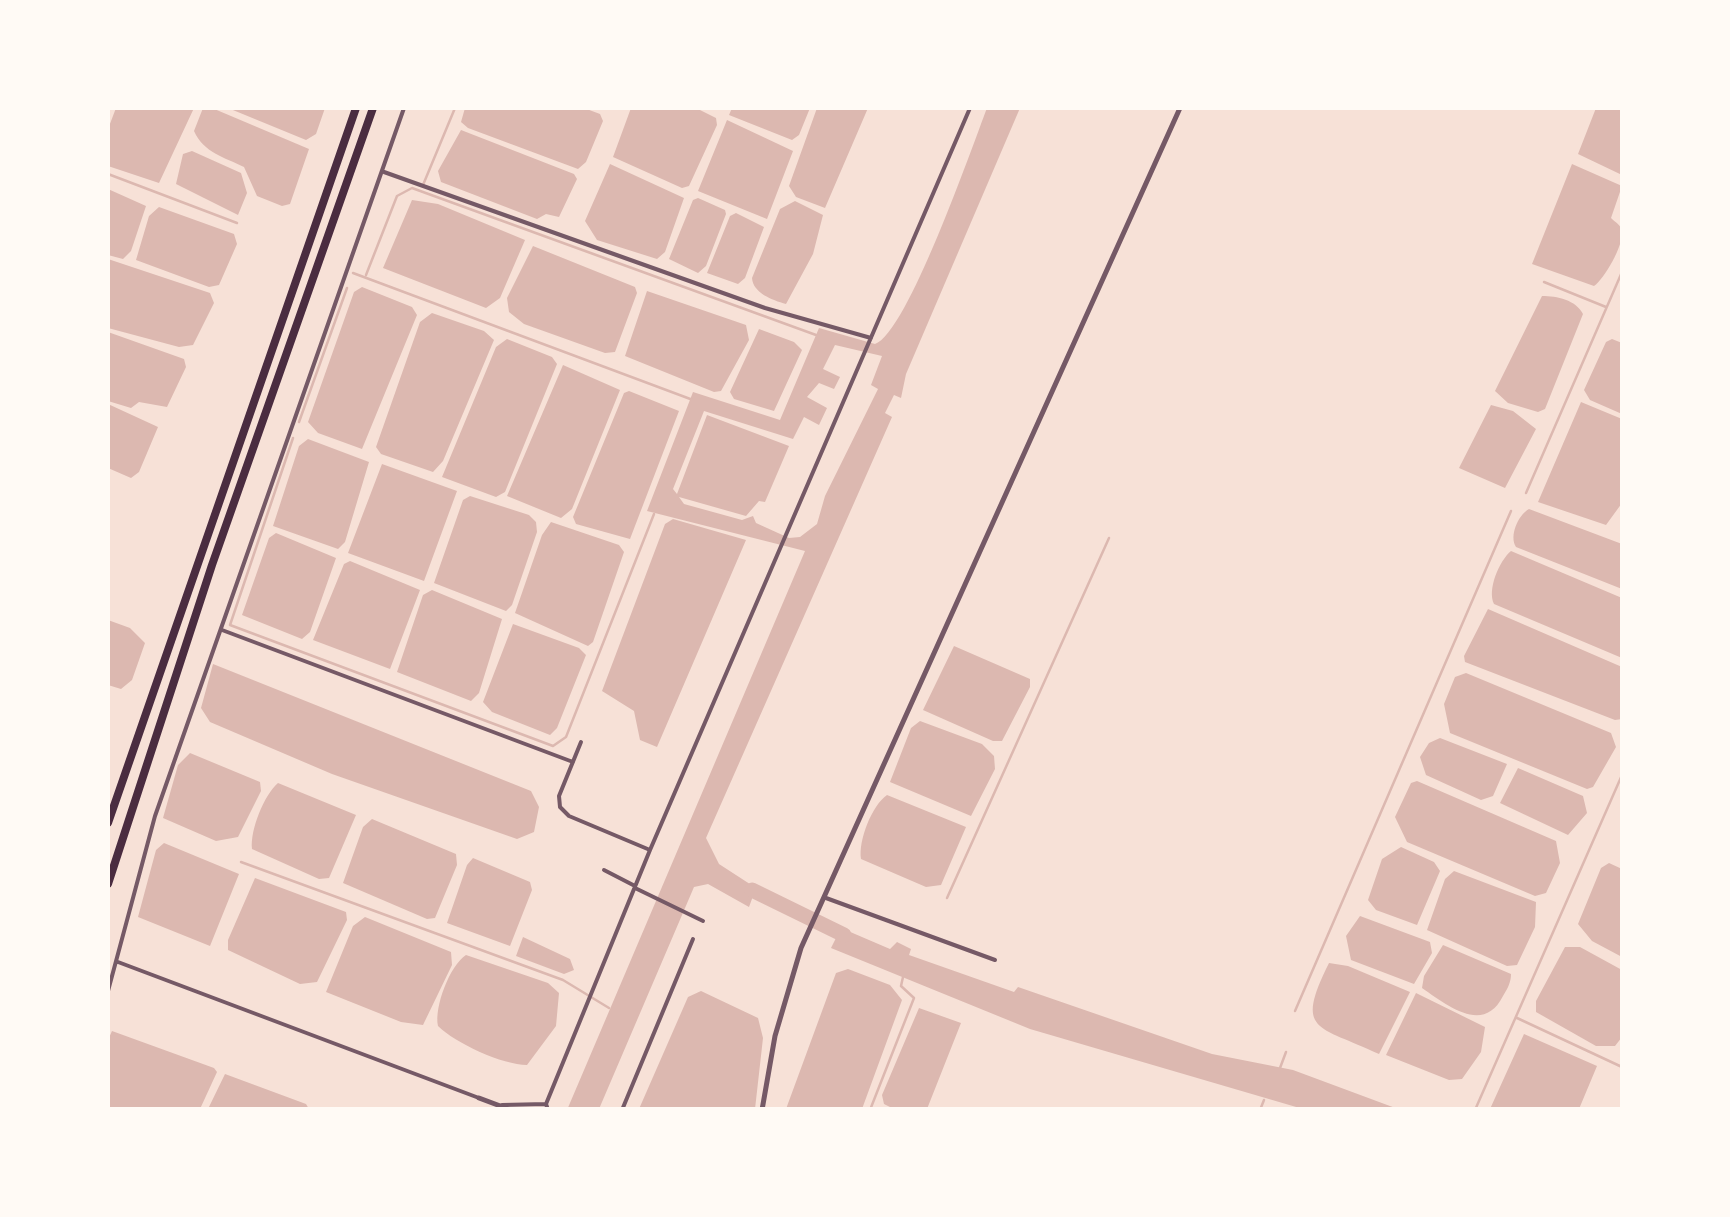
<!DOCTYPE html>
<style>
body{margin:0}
#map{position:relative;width:1730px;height:1217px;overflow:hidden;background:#f7e1d7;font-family:"Exo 2",sans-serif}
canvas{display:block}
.frame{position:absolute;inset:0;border:110px solid #fffaf5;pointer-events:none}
</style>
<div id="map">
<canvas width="1730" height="1217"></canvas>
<div class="frame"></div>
</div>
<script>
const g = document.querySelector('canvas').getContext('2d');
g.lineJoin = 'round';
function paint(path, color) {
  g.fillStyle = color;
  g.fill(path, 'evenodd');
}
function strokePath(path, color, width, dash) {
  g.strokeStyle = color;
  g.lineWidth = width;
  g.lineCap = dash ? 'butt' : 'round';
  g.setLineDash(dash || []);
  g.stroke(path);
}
paint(new Path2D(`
 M116 108H194L159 183 108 166V129Z
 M203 108H212L309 149 290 204 282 206 257 196 244 167C224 157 204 153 194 131Z
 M228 108H325L316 134 306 140Z
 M465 108H584L600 114 603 121 586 162 578 169 468 128 461 122Z
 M631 108H696L716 118 717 125 689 186 682 188 613 157Z
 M732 108H810L799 135 792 140 729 115Z
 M817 108H868L825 208 796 197 789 186Z
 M987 108H1020L906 374 901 398 894 395 885 413 892 417 706 838 719 864 756 888 749 907 708 884 694 887 599 1109 567 1110 805 551 647 511 693 392 780 420 819 328 875 344C907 334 972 147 987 108ZM835 345 882 356 871 385 878 389 825 496 817 524 800 537 789 538 756 523 753 516 742 520 684 504 679 497 746 516 759 501 765 502 789 446 707 415 677 494 673 489 704 411 793 439 804 417 819 425 827 408 807 397 819 383 834 389 840 377 823 369Z
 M1596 108H1622V175L1578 154Z
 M727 120 793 151 767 219 698 191Z
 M461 130 574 174 577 179 559 217 546 214 537 219 441 182 438 171Z
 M192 151 241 173 247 193 238 215 176 184 183 154Z
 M610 164 684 198 665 252 657 259 597 240 585 221Z
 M1572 164 1622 186 1611 218C1615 222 1621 225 1622 231 1624 245 1604 279 1594 286L1532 264Z
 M108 189 146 206 131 251 123 259 108 255Z
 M698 198 725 210 726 214 706 266 698 273 669 259 693 200Z
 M412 200 438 204 525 240 500 298 486 308 383 268Z
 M795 201 823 215 813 254 786 304C772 300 753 293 752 278L780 209Z
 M159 207 234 234 237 244 219 285 209 287 136 260 149 216Z
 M736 213 764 227 745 278 738 284 707 273 730 216Z
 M533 246 635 287 637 293 615 352 605 353 524 324 509 312 507 298Z
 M108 259 210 293 214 303 193 345 179 347 108 328Z
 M362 287 412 307 417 315 362 449 318 433 308 422 354 292Z
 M647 291 746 325 749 340 721 391 714 392 625 356Z
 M1542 296C1557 296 1576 300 1583 314L1545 409 1538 412 1508 403 1495 391Z
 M432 313 484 331 494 340 443 461 433 472 381 454 376 447 420 322Z
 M759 329 794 342 802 350 774 411 734 399 730 392Z
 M108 332 184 359 186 367 167 407 139 402 131 408 108 401Z
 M507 339 552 357 557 364 505 492 496 497 442 477 496 347Z
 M1612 339 1622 343V414L1590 400 1584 390 1606 342Z
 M563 365 620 390 572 509 561 518 507 496Z
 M629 391 679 411 630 539 576 524 573 517 624 393Z
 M1581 402 1622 419V503L1606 525 1538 502Z
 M108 404 158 427 139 472 131 478 108 468Z
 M1491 405 1513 411 1536 429 1505 488 1459 468Z
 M308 439 369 462 345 542 338 549 273 526 299 446Z
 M382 464 457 491 424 581 348 553Z
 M470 496 529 515 536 522 537 532 512 605 506 611 434 583 463 500Z
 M1529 509 1622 544V589L1516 547C1509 536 1518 515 1529 509Z
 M673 519 746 540 657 747 640 740 634 711 602 691 665 524Z
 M551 522 619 545 624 552 593 642 588 646 515 613 542 535Z
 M276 533 336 558 310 632 302 639 242 615 269 538Z
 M1511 551 1622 598V658L1494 604C1487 590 1499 561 1511 551Z
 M350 561 420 590 390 669 313 640 344 564Z
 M432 590 502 619 479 693 471 701 397 672 423 595Z
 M1488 609 1622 667V719L1615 720 1465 662 1464 656Z
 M108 620 130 628 145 643 132 680 121 689 108 685Z
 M513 624 579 648 586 655 557 728 550 735 492 712 483 702Z
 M954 646 1030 679V687L1002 741H993L923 710Z
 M213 664 531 791 539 807 534 832 517 839 332 774 210 722 201 708Z
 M1466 673 1611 733 1616 747 1593 787 1587 789 1450 733 1444 704 1455 677Z
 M920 721 982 744 994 756 995 769 971 816 890 782 911 728Z
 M1440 738 1507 764 1493 796 1481 800 1426 775 1420 757 1429 743Z
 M190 753 260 782 261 791 238 837 216 841 163 818 178 765Z
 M1518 768 1583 796 1587 813 1568 835 1500 803Z
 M1417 781 1556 841 1560 863 1546 893 1535 896 1407 842 1395 817 1411 783Z
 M278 783 356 815 329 878 319 879 252 849C250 830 264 795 278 783Z
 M887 795 966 827 941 885 926 887 861 859C858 841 872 805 887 795Z
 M372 819 456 854 457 865 435 918 427 919 343 883 363 827Z
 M164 843 239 874 210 946 138 917 156 850Z
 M1401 847 1434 862 1440 871 1417 925 1376 910 1368 900 1382 859Z
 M473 858 530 882 532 890 510 946 447 923 467 865Z
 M1609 863 1622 869V957L1592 941 1578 924 1601 868Z
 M1454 871 1536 902 1535 927 1517 965 1507 966 1427 930 1445 879Z
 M255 878 346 912 347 920 317 982 300 984 228 950V940Z
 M1360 916 1430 942 1432 953 1414 984 1351 960 1346 936Z
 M365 917 451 952 452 965 423 1025 401 1022 326 992 353 926Z
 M841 928 890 949 897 942 911 949 909 955 1014 992 1018 987 1212 1054 1293 1070 1398 1109H1303L1030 1029 831 948Z
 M523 937 570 959 574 970 564 974 516 956Z
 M1443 945 1511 974C1511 982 1508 988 1503 996 1484 1034 1449 1007 1422 988L1424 976Z
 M1565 947H1580L1622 970V1037L1615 1046H1596L1536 1012V1001Z
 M466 955 548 983 559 993 556 1026 527 1065C503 1065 455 1043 438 1026 434 1007 450 965 466 955Z
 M1329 963 1348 966 1410 992 1379 1054C1318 1025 1294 1033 1329 963Z
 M848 969 890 985 902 1000 862 1109H786L836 973Z
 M701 991 758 1018 763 1038 755 1109H639L688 997Z
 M1416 993 1485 1027 1481 1052 1462 1079 1449 1080 1386 1055Z
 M919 1008 961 1023 927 1109H894L884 1104 882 1095Z
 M112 1031 214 1068 217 1072 200 1109H108V1040Z
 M1524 1034 1597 1066 1579 1109H1490Z
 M225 1074 306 1104 309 1109H208Z`), '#dcb8b0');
strokePath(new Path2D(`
 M108 174 237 223
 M423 185 455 108
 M353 273 693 400
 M366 275 397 196 412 188 816 335
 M1544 282 1606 307
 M299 422 347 288
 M293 438 230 625 553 746 566 737 654 514
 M1526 493 1622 272
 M241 862 563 980 609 1008
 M947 898 1109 538
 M1295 1011 1511 511
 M1517 1018 1622 1067
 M1280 1068 1286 1052
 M870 1110 914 998 901 986 903 977
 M1260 1110 1264 1100
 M1475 1110 1622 775`), '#dcb8b0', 2.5);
strokePath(new Path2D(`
 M752 890 844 935`), '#dcb8b0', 15);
strokePath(new Path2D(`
 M384 172 765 308 871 338
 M222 630 573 762
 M581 742 559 796 560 807 569 816 650 850
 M604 870 635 886
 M635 888 703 921
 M826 898 995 960
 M118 962 479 1098
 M108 991 155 816 404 108
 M502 1105 546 1104
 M548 1110 546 1104 650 850 970 108
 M622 1110 693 939`), '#755966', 4);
strokePath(new Path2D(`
 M479 1098 511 1110
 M762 1110 775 1036 801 948 1180 108`), '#755966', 5);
strokePath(new Path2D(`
 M108 823 356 108
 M108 884 212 565 373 108`), '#4a2c40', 8);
</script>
